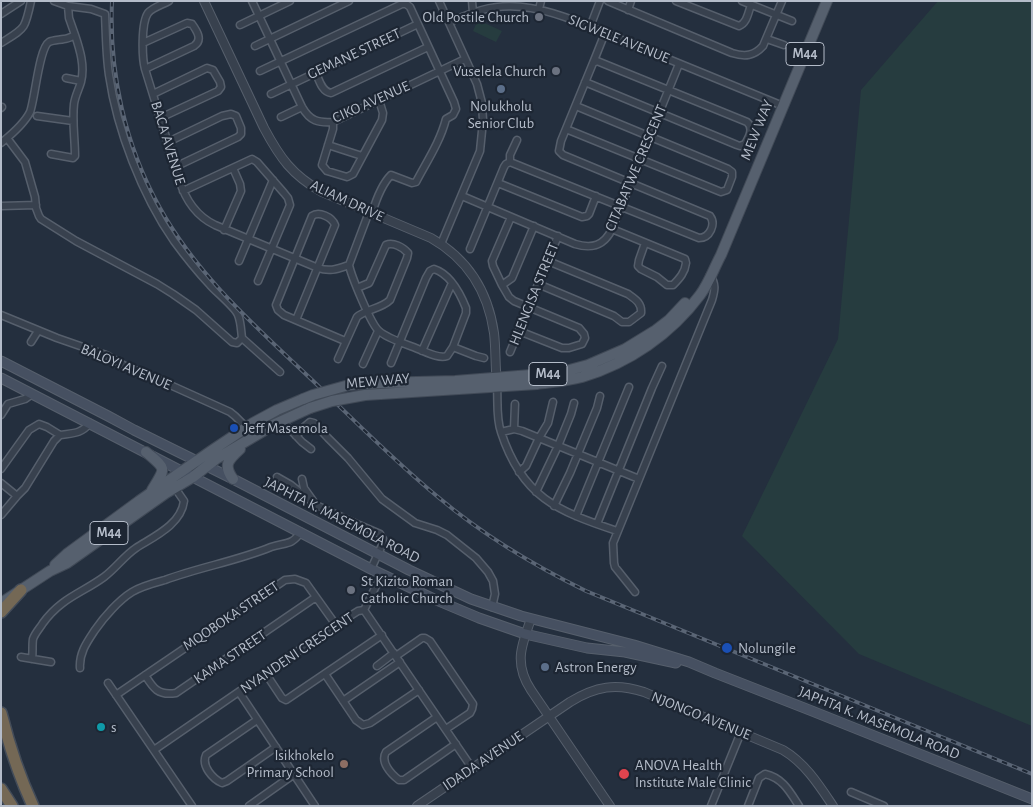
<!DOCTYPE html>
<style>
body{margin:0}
#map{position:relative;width:1033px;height:807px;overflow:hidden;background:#242f3e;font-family:"Alegreya Sans",sans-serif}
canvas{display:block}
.frame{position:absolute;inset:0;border:2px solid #b4bcc9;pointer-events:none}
</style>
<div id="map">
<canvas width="1033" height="807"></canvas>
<div class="frame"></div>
</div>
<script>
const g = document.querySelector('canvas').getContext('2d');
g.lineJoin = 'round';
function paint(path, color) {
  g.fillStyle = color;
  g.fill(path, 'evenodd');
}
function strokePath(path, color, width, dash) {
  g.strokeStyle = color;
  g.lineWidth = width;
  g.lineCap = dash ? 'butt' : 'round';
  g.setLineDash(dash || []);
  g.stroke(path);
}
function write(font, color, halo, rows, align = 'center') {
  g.font = font + ' "Alegreya Sans",sans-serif';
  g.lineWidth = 4.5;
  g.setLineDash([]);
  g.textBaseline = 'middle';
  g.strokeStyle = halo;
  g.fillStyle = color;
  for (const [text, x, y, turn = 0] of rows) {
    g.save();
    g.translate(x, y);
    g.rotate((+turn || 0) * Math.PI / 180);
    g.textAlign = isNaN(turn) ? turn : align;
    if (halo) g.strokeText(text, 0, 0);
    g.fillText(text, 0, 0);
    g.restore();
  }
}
paint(new Path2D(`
 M938 1H1032V726L859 654 742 536 838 339 861 90Z
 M478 20 502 31 496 42 473 31Z`), '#263c3f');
const minor = new Path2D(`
 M54 1 68 6 91 9 105 14C106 35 106 55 109 75 117 130 142 195 174 241 185 256 197 271 210 285 216 292 235 307 238 315 241 322 241 331 242 338
 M169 1C162 5 153 7 148 13 141 23 142 58 145 69L179 179C185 199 196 216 215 225L318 268C330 272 337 269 349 265
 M252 1 302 107C310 121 318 123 333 122L465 59
 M439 1 477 84 482 103 483 121 480 151 441 244
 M472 1 473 13
 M608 1 732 53C745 57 754 56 763 46L782 1
 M676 1 739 26C747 23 748 13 751 5
 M742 1 792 21
 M68 6 69 18 75 35
 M539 9 541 1
 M628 10 631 1
 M1 14 21 1
 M449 22C460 18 471 13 482 10 515 1 548 10 578 22L783 106
 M240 25 290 1
 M590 27 600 1
 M767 39 784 45
 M1 43C25 28 25 30 31 1
 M143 43 187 23 192 24C197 31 203 40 194 46L145 69
 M255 46 349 1
 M593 63 605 33
 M260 71 402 4H406L410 7 454 102 456 109 453 115 446 119C440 142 427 161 416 182L412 183 391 175C382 184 376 200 372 213
 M316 73C319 80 322 92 331 93L428 47
 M66 78 81 81
 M153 94 207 68 213 70 220 82 221 87 218 91 160 118
 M271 94 418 24
 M1 108 2 107
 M37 116 73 121
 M281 117 302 107
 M333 122V129L322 165 327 171 347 177 353 174 382 120 383 113 379 100
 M566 129 721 192 727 190 732 177V172L728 169 576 106
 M7 138 25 162 35 197 36 208 39 216 41 219 76 241 157 284 173 294 196 310 232 342 237 343 242 338 280 372
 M168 142 222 116 231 114 236 116 241 128V134L238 137 175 167
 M1 143C11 135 24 124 30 112 35 99 39 48 49 42 53 40 59 40 64 39 68 39 71 37 75 35 80 50 85 66 81 82 79 89 75 96 74 104 72 121 75 139 75 156L73 158 51 154
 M328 145 362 156
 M510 162V155L517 140
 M498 183 582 217 587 216 589 214 596 196
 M183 191 252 159 257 162 284 193 288 198 290 205 258 281
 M462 196 575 244C592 249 604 246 612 229L679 64
 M1 206 36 205
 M511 217 492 261 493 266 502 285 509 297 514 301 579 328 584 334 585 338 582 344 569 348H562L519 331
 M612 229 685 259 686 263C685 272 680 278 673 285H667L657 277 641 269 638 266 639 260 645 243
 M224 230 241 191 240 184 233 168
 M470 249 504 167 506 164 510 162 699 238C710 238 716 224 710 216L563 155 559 151 561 141 593 63 597 61 747 122C754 128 749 137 745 144L740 146 737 145 585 82
 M239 261 273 180
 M349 265C351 275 371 325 379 331 388 339 406 344 418 349 426 352 439 359 447 356L453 347 466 313V308C460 293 450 274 434 269L430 271 426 278 391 363
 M349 265 369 212
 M538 284 614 316 622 322H629L641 313C642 303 635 299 628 294L548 261
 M502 285 512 278 534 226
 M1 315 57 338 106 355 125 366 168 384 230 412 235 416 246 427
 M296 320 335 225C332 217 319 211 312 216L276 305 278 310 284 315 345 341
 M31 342 38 331
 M453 347 476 356 484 358
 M422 351 452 283
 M510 352 558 236
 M338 359 357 317C366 309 381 309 390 300L407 258 408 253C403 247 393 242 386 245L370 281 369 283 357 288
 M363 364 378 331
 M497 386C498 401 496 418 501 432 522 497 557 511 617 531
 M1 415 8 404 25 399 32 394
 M282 421 302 442 311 449
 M514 429 515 404
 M501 432 514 429 522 431 639 479
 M296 436 304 427 310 422 314 423 328 438 348 458 382 499 415 523 437 530 447 535 476 558 488 572 493 581 495 594 492 607
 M1 469 29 430 39 424 47 427 60 435
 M519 472 526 466 539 438 548 423 553 402
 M277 477 291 485 316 505 359 525 380 534 383 539V543L371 569
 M302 479 304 488 314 502
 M1 483 17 496
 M536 492 558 446 571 414 574 403
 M554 506 570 473 597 408 600 396
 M1 515 17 496 25 488 54 441 60 435C73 433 81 434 90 423
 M576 516 629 387
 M597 524 652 388 662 366
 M635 592 615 567 614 563 613 543 712 300C715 290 716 284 710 275
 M364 610 472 768
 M364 610 382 574
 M396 656 422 638H425L430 641 473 704 472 709 470 713 446 729
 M21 657 51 662
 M32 659C33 652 32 645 33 639 35 633 40 628 43 623 61 598 82 593 104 577 116 568 124 556 136 548 153 537 181 525 184 501L175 488
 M377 666 394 653
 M80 668C79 653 87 642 95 630 104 617 119 600 132 592 142 586 154 583 165 580 200 567 237 561 271 547 286 542 291 546 301 532
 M266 674 282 698 286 700 382 635
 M325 674 356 720 363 725 370 723 419 690
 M145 675C153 688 158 696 176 693L316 597
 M108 683 192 806
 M239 692 315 806
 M116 695 285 580 295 579 306 583 336 625
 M343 701 400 662
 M437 717 386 752C380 762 391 774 399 780H404L456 744
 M257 720 206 755C201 766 213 779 222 783L227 781 276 747
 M154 750 336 625 358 611 364 610
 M851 792 884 806
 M249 806 293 775
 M711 806 741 732
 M748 806 759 778 765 774C783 778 790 792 799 806`);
const tertiary = new Path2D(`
 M204 1 264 128C280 158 292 175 322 192L431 238C468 259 488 291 494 333 496 350 495 366 497 383
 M531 619C521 646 514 664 531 690L610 806
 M417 806 570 702C596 686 616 683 644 692L783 750C805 763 819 785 833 806`);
const secondary = new Path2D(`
 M1 361 108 416 134 430 233 479 409 570 471 599 521 616 634 645 689 662 715 673 812 711 1032 799
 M1 378 371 569 434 599 479 618 525 634 587 648 625 652 676 663`);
const primary = new Path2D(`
 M349 385 378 383 455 381 531 375 562 372 588 365 625 349 656 330 669 320 685 303
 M365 395 537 384C552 382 567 381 582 377 629 363 671 334 700 295 709 283 714 268 721 255L827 1
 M146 452C167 470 166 467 152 490
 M233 479C223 465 228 460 240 449
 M55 565 68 553 139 501 211 451 253 423 277 410 303 399
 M1 603 50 571 67 563 166 493 193 477 216 459 275 424 310 408`);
const motorway = new Path2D(`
 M1 612 21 590
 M1 713C9 745 19 776 33 806
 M1 789 12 806`);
strokePath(minor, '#565f6c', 9);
strokePath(tertiary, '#565f6c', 10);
strokePath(secondary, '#565f6c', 11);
strokePath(primary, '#414a57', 12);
strokePath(motorway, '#434c59', 14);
strokePath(minor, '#38414e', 6);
strokePath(tertiary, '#38414e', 8);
strokePath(secondary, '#465061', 9);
strokePath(primary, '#56606e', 10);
strokePath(motorway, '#746855', 11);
const rail = new Path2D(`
 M112 1C109 73 125 145 160 208 197 275 255 326 310 378 352 418 393 460 438 497 483 535 533 565 586 591L1032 774`);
strokePath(rail, '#5a6575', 4);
strokePath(rail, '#1d2633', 2, [5.5]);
const primaryBridge = new Path2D(`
 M303 399 313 395 349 385
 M310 408 332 401 365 395`);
strokePath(primaryBridge, '#414a57', 12, []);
strokePath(primaryBridge, '#56606e', 10);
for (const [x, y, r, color] of [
 [539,17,5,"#6b7280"],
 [556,71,5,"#6b7280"],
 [501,89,5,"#5c6f8a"],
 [234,428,5,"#1a4fb4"],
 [351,590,5,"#6b7280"],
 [727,648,6,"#1a4fb4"],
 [545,667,5,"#5c6f8a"],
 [101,727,5,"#0f9aa8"],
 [344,764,5,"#8d6e63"],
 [624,774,6,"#e0444e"]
]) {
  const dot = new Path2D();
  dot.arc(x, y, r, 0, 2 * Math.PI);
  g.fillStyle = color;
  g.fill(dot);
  strokePath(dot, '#1d2633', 2);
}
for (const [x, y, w] of [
 [805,54,38],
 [548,374,38],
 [109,533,38]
]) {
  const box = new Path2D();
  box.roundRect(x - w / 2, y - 11.5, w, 23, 4);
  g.fillStyle = '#1d2633';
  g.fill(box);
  strokePath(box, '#b4bcc9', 1);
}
write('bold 14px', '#b4bcc9', null, [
 ["M44",805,54],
 ["M44",548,374],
 ["M44",109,533]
]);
write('15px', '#b4bcc9', '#1d2633', [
 ["Old Postile Church",529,17,"right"],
 ["Vuselela Church",546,71,"right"],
 ["Nolukholu",501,106,"center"],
 ["Senior Club",501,123,"center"],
 ["Jeff Masemola",244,428],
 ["St Kizito Roman",361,581],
 ["Catholic Church",361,598],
 ["Nolungile",738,648],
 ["Astron Energy",555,667],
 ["s",111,727],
 ["Isikhokelo",334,755,"right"],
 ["Primary School",334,772,"right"],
 ["ANOVA Health",635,765],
 ["Institute Male Clinic",635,782]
], 'left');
write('15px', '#b4bcc9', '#1d2633', [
 ["SIGWELE AVENUE",619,39,22],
 ["GEMANE STREET",354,54,-25],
 ["CIKO AVENUE",371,102,-24],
 ["MEW WAY",757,130,-68],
 ["BACA AVENUE",168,143,73],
 ["CITABATWE CRESCENT",636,168,-67],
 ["ALIAM DRIVE",347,201,25],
 ["HLENGISA STREET",534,294,-68],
 ["BALOYI AVENUE",126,367,23],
 ["MEW WAY",378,381,-5],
 ["JAPHTA K. MASEMOLA ROAD",342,520,27],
 ["MQOBOKA STREET",231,616,-34],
 ["NYANDENI CRESCENT",297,653,-34],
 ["KAMA STREET",230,657,-34],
 ["NJONGO AVENUE",701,716,22],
 ["JAPHTA K. MASEMOLA ROAD",879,723,22],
 ["IDADA AVENUE",483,761,-34]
]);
</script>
